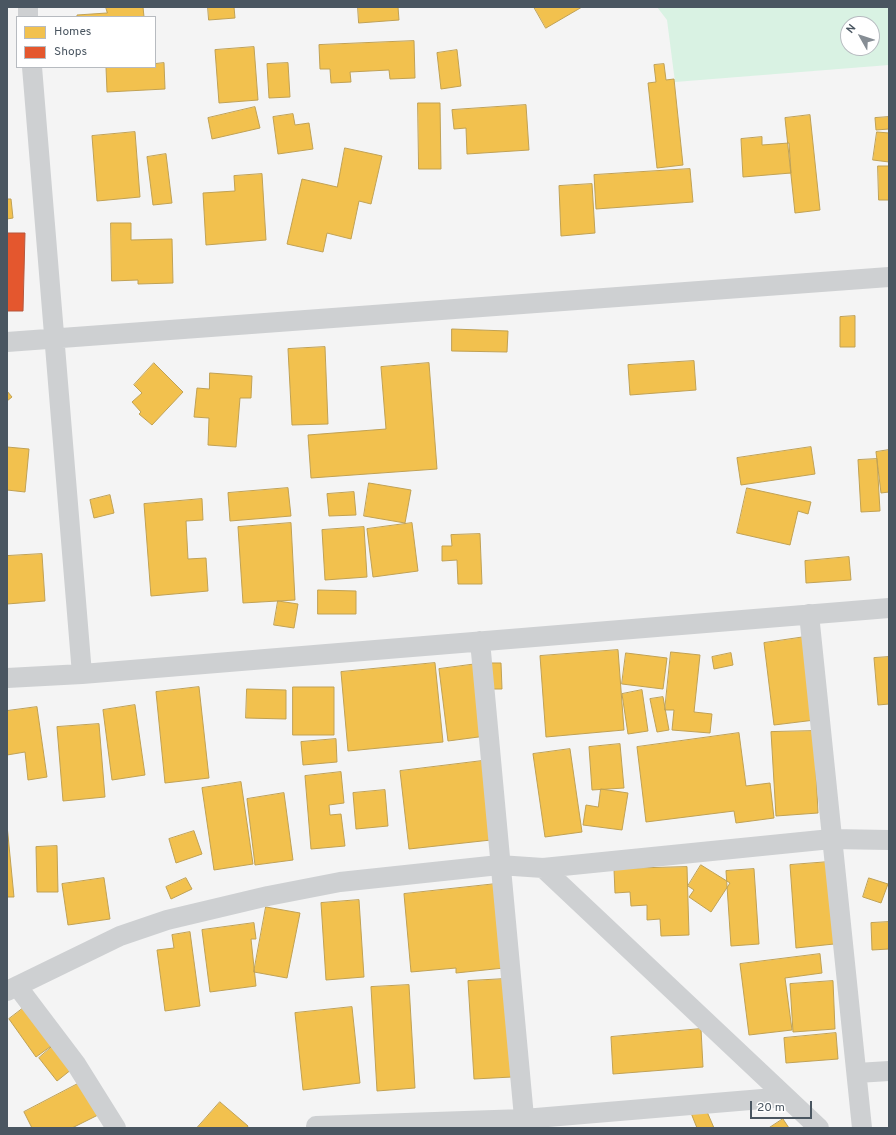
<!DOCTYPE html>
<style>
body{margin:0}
#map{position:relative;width:896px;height:1135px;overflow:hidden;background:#f4f4f4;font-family:Overpass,sans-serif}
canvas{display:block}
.frame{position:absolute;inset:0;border:8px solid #4a5661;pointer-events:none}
.legend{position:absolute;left:16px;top:16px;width:140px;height:52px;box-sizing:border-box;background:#fff;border:1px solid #b7bbc0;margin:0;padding:5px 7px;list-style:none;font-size:12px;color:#4a5661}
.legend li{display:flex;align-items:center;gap:8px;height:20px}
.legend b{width:20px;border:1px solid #b7bbc0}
.north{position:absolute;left:840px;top:16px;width:40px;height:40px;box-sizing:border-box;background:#fff;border:1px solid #b7bbc0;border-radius:50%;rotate:309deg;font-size:11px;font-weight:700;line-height:16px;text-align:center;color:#4a5661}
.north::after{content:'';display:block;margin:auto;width:14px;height:18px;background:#868d94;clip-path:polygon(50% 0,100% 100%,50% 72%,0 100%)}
.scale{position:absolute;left:750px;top:1101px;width:62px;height:18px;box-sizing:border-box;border:2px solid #4a5661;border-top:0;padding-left:5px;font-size:12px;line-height:14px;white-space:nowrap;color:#4a5661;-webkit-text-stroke:3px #fff;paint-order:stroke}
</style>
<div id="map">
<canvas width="896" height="1135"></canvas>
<div class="frame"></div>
<ul class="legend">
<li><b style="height:11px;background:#f2c14e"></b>Homes</li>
<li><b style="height:11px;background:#e4572e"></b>Shops</li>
</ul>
<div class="north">N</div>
<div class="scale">20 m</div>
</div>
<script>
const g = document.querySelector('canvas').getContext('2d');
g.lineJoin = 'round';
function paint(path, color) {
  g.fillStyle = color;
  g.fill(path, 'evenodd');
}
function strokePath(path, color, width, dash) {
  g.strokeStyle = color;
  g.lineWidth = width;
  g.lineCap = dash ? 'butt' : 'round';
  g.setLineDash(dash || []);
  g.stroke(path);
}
paint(new Path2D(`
 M657 7H889V65L675 82 667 20ZM848 24H872V48H848Z`), '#d9f2e3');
const homes = new Path2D(`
 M106 7H143L144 17H77V15L107 13Z
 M208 7H234L235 18 209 20Z
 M358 7H398L399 20 359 23Z
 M534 7H582L546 28Z
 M414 41 415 78 390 79 389 70 350 72 351 82 331 83 330 69H320L319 45Z
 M254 47 258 100 219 103 215 50Z
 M457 50 461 86 441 89 437 53Z
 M164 63 165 89 107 92 106 67H155V64Z
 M288 63 290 97 269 98 267 64Z
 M664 64 666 80 674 79 683 165 657 168 648 83 656 82 654 65Z
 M418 103H440L441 169H419Z
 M526 105 529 150 467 154 466 128 454 129 452 110Z
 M255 107 260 128 212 139 208 118Z
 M293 114 295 125 309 123 313 149 278 154 273 117Z
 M810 115 820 210 795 213 785 118Z
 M889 117V129L876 130 875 118Z
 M135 132 140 197 97 201 92 136Z
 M877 132 889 133V162L873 160Z
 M762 137V145L789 143 791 173 743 177 741 139Z
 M345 148 382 156 371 204 359 201 351 239 327 233 323 252 287 244 302 179 337 187Z
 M166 154 172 203 153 205 147 157Z
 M878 166H889V200H879Z
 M690 169 693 202 596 209 594 175Z
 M262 174 266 240 206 245 203 193 235 191 234 176Z
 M592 184 595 233 561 236 559 186Z
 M7 199H11L13 218 7 219Z
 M111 223H131V240L172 239 173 283 138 284V280L112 281Z
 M855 316V347H840V317Z
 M452 329 508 331 507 352 452 351Z
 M325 347 328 424 292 425 288 349Z
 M694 361 696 390 630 395 628 365Z
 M154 363 183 392 152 425 139 414 141 412 132 402 142 393 134 385Z
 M429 363 437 469 311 478 308 435 386 429 381 367Z
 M210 373 252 376 251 398H240L236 447 208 445 209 418 194 417 197 388 209 389Z
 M7 391 12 397 7 401Z
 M7 447 29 449 25 492 7 490Z
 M811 447 815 474 741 485 737 458Z
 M889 450V492L881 493 876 452Z
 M877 459 880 511 861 512 858 460Z
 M369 483 411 490 405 523 364 516Z
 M288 488 291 516 230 521 228 493Z
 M747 488 811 502 808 514 798 511 790 545 737 533Z
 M354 492 356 515 329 516 327 494Z
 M110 495 114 513 94 518 90 500Z
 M202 499 203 520 186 521 188 559 206 558 208 591 151 596 144 504Z
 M291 523 295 600 243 603 238 527Z
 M412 523 418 571 373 577 367 529Z
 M364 527 367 577 325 580 322 530Z
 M480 534 482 584H458L457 560 442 561V546H452L451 535Z
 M42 554 45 601 7 604V556Z
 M849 557 851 580 806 583 805 561Z
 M318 590 356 591V614H318Z
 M278 601 298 604 294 628 274 625Z
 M805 637 815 720 774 725 764 643Z
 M618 650 624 730 546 737 540 656Z
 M671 652 700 655 694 712 712 714 710 733 672 730 674 710H665Z
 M626 653 667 658 663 689 622 684Z
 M731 653 733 665 714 669 712 657Z
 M889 657V704L878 705 874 658Z
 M435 663 443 742 348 751 341 672Z
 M481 663H501L502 689H481Z
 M477 664 486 736 448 741 439 669Z
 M199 687 209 778 165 783 156 692Z
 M293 687H334V735H293Z
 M247 689 286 690V719L246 718Z
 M642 690 648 731 628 734 622 694Z
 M663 697 669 730 657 732 650 699Z
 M135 705 145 775 112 780 103 710Z
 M37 707 47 777 28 780 25 752 7 755V711Z
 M99 724 105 797 63 801 57 727Z
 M814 731 818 813 776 816 771 732Z
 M739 733 746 786 770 783 774 818 736 823 734 811 646 822 637 747Z
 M336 739 337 762 303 765 301 742Z
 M620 744 624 788 592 790 589 747Z
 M570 749 582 832 545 837 533 754Z
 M482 761 491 840 409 849 400 771Z
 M341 772 344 803 329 805 330 815 341 814 345 846 311 849 305 776Z
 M241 782 253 864 214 870 202 788Z
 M601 789 628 793 622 830 583 825 586 805 598 807Z
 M385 790 388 826 356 829 353 793Z
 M284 793 293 860 255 865 247 799Z
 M7 825 14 897H7Z
 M194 831 202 854 176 863 169 839Z
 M57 846 58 892H37L36 847Z
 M829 862 834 944 796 948 790 865Z
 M701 865 730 883 711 912 689 897 694 890 688 886Z
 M687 867 689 935 661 936 660 919 647 920V905L631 906 630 892 615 893 614 869Z
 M754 869 759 944 731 946 726 871Z
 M104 878 110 919 68 925 62 884Z
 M186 878 192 889 171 899 166 887Z
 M869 878 888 884 881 903 863 897Z
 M496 884 504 968 456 973V968L411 972 404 894Z
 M359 900 364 977 326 980 321 903Z
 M266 907 300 913 287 978 254 972Z
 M889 922V949L872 950 871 923Z
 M254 923 256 939H251L256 986 210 992 202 930Z
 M190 932 200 1006 165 1011 157 950 174 948 172 935Z
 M820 954 822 973 785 978 792 1030 749 1035 740 964Z
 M505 979 512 1077 474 1079 468 981Z
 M833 981 835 1029 793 1032 790 984Z
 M409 985 415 1088 377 1091 371 987Z
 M26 1006 54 1044 36 1057 9 1019Z
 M352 1007 360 1083 303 1090 295 1013Z
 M701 1029 703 1067 613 1074 611 1037Z
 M836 1033 838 1059 786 1063 784 1038Z
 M54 1045 72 1069 57 1081 39 1058Z
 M93 1076 110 1109 72 1128H32L24 1112Z
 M220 1102 248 1126 247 1128H197Z
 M705 1107 714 1128H697L691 1113Z
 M783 1119 789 1128H769Z`);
paint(homes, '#f2c14e');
strokePath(homes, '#c0a154', 1);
const shops = new Path2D(`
 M7 233H25L23 311H7Z`);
paint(shops, '#e4572e');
strokePath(shops, '#b6573d', 1);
strokePath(new Path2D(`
 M28 7V17
 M32 67 82 674
 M7 342 889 277
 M809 614 862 1128
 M480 641 525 1128
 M7 678 82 674 889 608
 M543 868 819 1128
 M17 986 76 1064 116 1128
 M7 991 120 936 167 920 268 896 340 882 499 865 543 868 831 839 889 840
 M857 1073 889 1071
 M316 1126 524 1119 786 1097`), '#ced0d2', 20);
</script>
